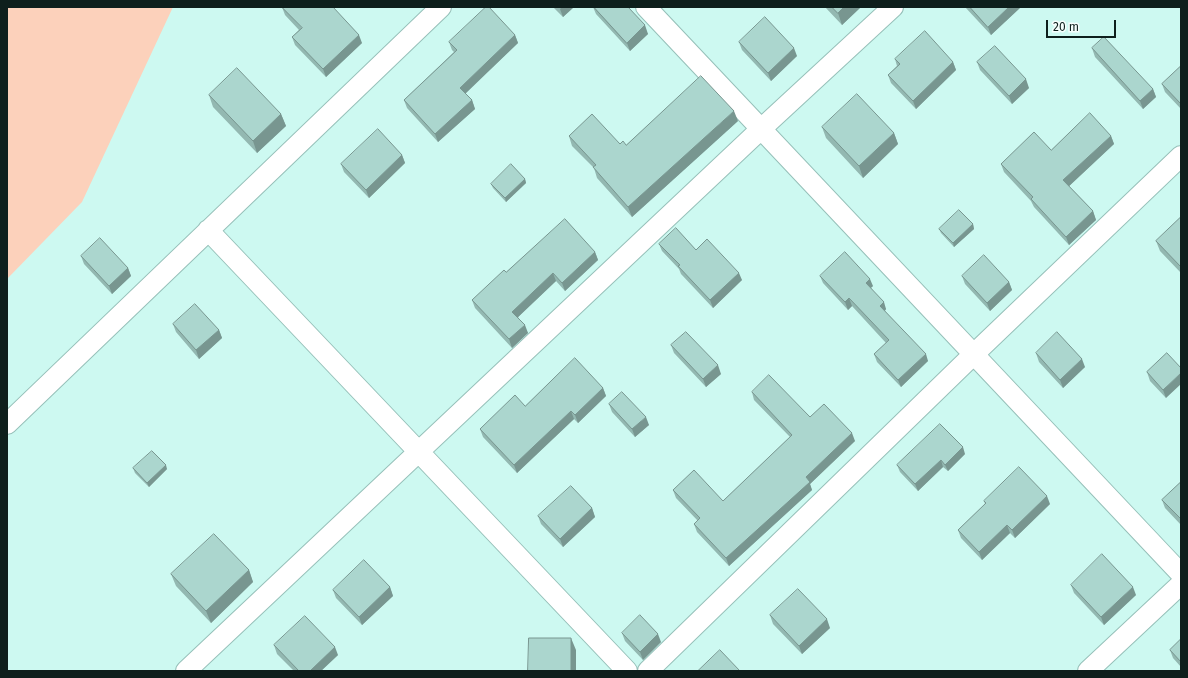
<!DOCTYPE html>
<style>
body{margin:0}
#map{position:relative;width:1188px;height:678px;overflow:hidden;background:#cdf9f1;font-family:"Fira Sans",sans-serif}
canvas{display:block}
.frame{position:absolute;inset:0;border:8px solid #0e1f1c;pointer-events:none}
.scale{position:absolute;left:1046px;top:20px;width:70px;height:18px;box-sizing:border-box;border:2px solid #0e1f1c;border-top:0;padding-left:5px;font-size:12px;line-height:14px;white-space:nowrap;color:#0e1f1c;-webkit-text-stroke:3px #f5fefc;paint-order:stroke}
</style>
<div id="map">
<canvas width="1188" height="678"></canvas>
<div class="frame"></div>
<div class="scale">20 m</div>
</div>
<script>
const g = document.querySelector('canvas').getContext('2d');
g.lineJoin = 'round';
function paint(path, color) {
  g.fillStyle = color;
  g.fill(path, 'evenodd');
}
function strokePath(path, color, width, dash) {
  g.strokeStyle = color;
  g.lineWidth = width;
  g.lineCap = dash ? 'butt' : 'round';
  g.setLineDash(dash || []);
  g.stroke(path);
}
paint(new Path2D(`
 M7 7H173L82 202 7 279Z`), '#fcd1bb');
const minor = new Path2D(`
 M646 7 1181 574
 M208 230 627 671
 M7 424 441 7
 M186 671 761 129 893 7
 M648 671 974 354 1181 156
 M1088 671 1181 584`);
strokePath(minor, '#96c0b9', 22);
strokePath(minor, '#fff', 20);
paint(new Path2D(`
 M282 7 362 43 326 77 295 45 292 37 299 30 285 15Z
 M553 7H574L563 17Z
 M593 7H628L648 34 630 51 596 14Z
 M825 7H861L842 25Z
 M965 7H1021L991 35Z
 M515 35 518 43 465 93 472 100 475 109 438 142 407 108 404 100 454 52 452 50 449 42Z
 M739 42 797 56 771 81 742 50Z
 M1092 48 1153 89 1156 97 1143 109 1095 57Z
 M895 59 953 62 956 70 916 109 891 83 888 75 897 66Z
 M977 62 1029 88 1012 104 980 70Z
 M1181 66V109L1165 92 1162 84Z
 M209 95 281 114 286 126 257 153 213 107Z
 M738 121 632 217 597 178 594 168 572 146 569 136 626 145Z
 M822 127 894 133 898 144 863 178 826 138Z
 M1111 136 1114 144 1069 186 1093 211 1096 220 1069 245 1034 207 1031 201 1004 172 1001 164Z
 M402 155 405 163 369 198 344 172 341 164Z
 M525 179 526 183 506 202 493 188 491 184Z
 M1181 217V273L1160 251 1156 241Z
 M973 224 974 229 954 247 941 233 939 229Z
 M659 244 696 250 742 280 713 308 681 274 679 269 662 251Z
 M595 252 598 260 565 291 556 281 518 317 528 333 512 348 475 308 472 300 506 272Z
 M81 256 128 268 131 276 112 294 84 264Z
 M820 276 873 286 871 288 886 309 885 311 928 361 901 387 877 362 874 354 886 343 852 306 848 310 823 283Z
 M962 276 1009 282 1012 290 990 311 965 284Z
 M173 324 219 330 222 338 199 359 176 332Z
 M671 345 721 374 706 387 674 353Z
 M1036 353 1085 367 1063 388 1039 362Z
 M1167 353 1166 398 1150 381 1147 372Z
 M603 388 606 396 578 423 574 419 517 473 483 437 480 429 525 406Z
 M752 392 810 417 855 441 810 484 812 490 729 566 697 532 694 524 698 521 676 498 673 490 723 501 790 437 754 400Z
 M609 404 649 425 635 437 612 412Z
 M965 454 948 471 943 467 918 491 900 472 897 465Z
 M133 468 167 469 149 487 135 473Z
 M1181 482V525L1165 508 1162 500Z
 M984 501 1050 504 1015 538 1010 533 982 560 961 538 958 530 985 504Z
 M592 508 595 517 563 547 541 524 538 516Z
 M249 570 253 582 211 623 176 586 171 574Z
 M1071 585 1136 595 1104 625 1074 593Z
 M390 587 393 596 362 625 336 598 333 590Z
 M770 615 830 628 802 654 773 624Z
 M622 633 661 642 643 660 625 641Z
 M1181 639V667L1173 658 1170 650Z
 M274 645 338 655 321 671H294L277 654Z`), '#93b8b1');
paint(new Path2D(`
 M562 7H574L563 17 560 9Z
 M844 7H861L842 25 838 13Z
 M1009 7H1021L991 35 988 27Z
 M645 25 648 34 630 51 627 43Z
 M359 35 362 43 326 77 323 69Z
 M515 35 518 43 463 96 460 88Z
 M794 48 797 56 771 81 768 73Z
 M953 62 956 70 916 109 913 101Z
 M1026 79 1029 88 1012 104 1009 96Z
 M1153 89 1156 97 1143 109 1140 101Z
 M472 100 475 109 438 142 435 134Z
 M734 111 738 121 632 217 628 207Z
 M281 114 286 126 257 153 253 141Z
 M894 133 898 144 863 178 859 166Z
 M1111 136 1114 144 1066 189 1063 180Z
 M402 155 405 163 369 198 366 190Z
 M525 179 526 183 506 202 505 198Z
 M1093 211 1096 220 1069 245 1066 237Z
 M973 224 974 229 954 247 953 243Z
 M595 252 598 260 565 291 562 283Z
 M128 268 131 276 112 294 109 286Z
 M553 273 556 281 515 320 512 312Z
 M739 273 742 280 713 308 710 300Z
 M870 279 873 286 868 290 866 283Z
 M1009 282 1012 290 990 311 987 303Z
 M849 298 852 306 848 310 845 302Z
 M884 302 886 309 883 313 880 306Z
 M525 325 528 333 512 348 509 339Z
 M219 330 222 338 199 359 196 350Z
 M926 354 928 361 901 387 898 380Z
 M1082 359 1085 367 1063 388 1060 380Z
 M718 365 721 374 706 387 703 379Z
 M1181 373V384L1166 398 1163 390Z
 M603 388 606 396 578 423 575 415Z
 M571 411 574 419 517 473 514 465Z
 M646 417 649 425 635 437 632 429Z
 M852 433 855 441 810 484 812 490 729 566 726 558 806 477Z
 M963 447 965 454 948 471 945 465Z
 M941 460 943 467 918 491 915 484Z
 M166 465 167 469 149 487 147 483Z
 M1047 496 1050 504 1015 538 1012 530Z
 M592 508 595 517 563 547 560 539Z
 M1007 525 1010 533 982 560 979 552Z
 M249 570 253 582 211 623 206 611Z
 M390 587 393 596 362 625 359 617Z
 M1133 587 1136 595 1104 625 1101 617Z
 M827 619 830 628 802 654 799 646Z
 M658 634 661 642 643 660 640 652Z
 M571 638 576 650V671H571Z
 M335 647 338 655 321 671H310Z`), '#789690');
const building = new Path2D(`
 M282 7H333L359 35 323 69 292 37 302 28Z
 M486 7H489L515 35 460 88 472 100 435 134 404 100 457 50 449 42Z
 M594 7H628L645 25 627 43Z
 M832 7H844L838 13Z
 M970 7H1009L988 27Z
 M765 17 794 48 768 73 739 42Z
 M925 31 953 62 913 101 888 75 900 64 895 59Z
 M1104 37 1153 89 1140 101 1092 48Z
 M995 46 1026 79 1009 96 977 62Z
 M1181 66V104L1162 84Z
 M237 68 281 114 253 141 209 95Z
 M701 76 734 111 628 207 593 167 596 165 569 136 592 114 620 144 623 141 626 145Z
 M857 94 894 133 859 166 822 127Z
 M1090 113 1111 136 1063 180 1093 211 1066 237 1031 199 1033 197 1001 164 1034 132 1051 150Z
 M378 129 402 155 366 190 341 164Z
 M511 164 525 179 505 198 491 184Z
 M959 210 973 224 953 243 939 229Z
 M1181 217V267L1156 241Z
 M565 219 595 252 562 283 553 273 512 312 525 325 509 339 472 300 504 270 506 272Z
 M676 228 696 250 707 239 739 273 710 300 678 266 680 265 659 244Z
 M100 238 128 268 109 286 81 256Z
 M845 252 870 279 866 283 884 302 880 306 926 354 898 380 874 354 889 340 849 298 845 302 820 276Z
 M984 255 1009 282 987 303 962 276Z
 M195 304 219 330 196 350 173 324Z
 M686 332 718 365 703 379 671 345Z
 M1057 332 1082 359 1060 380 1036 353Z
 M1167 353 1181 368V373L1163 390 1147 372Z
 M575 358 603 388 575 415 571 411 514 465 480 429 515 395 525 406Z
 M769 375 810 417 824 404 852 433 806 477 810 482 726 558 694 524 700 518 673 490 694 470 723 501 792 435 752 392Z
 M622 392 646 417 632 429 609 404Z
 M940 424 963 447 945 465 941 460 915 484 897 465Z
 M152 451 166 465 147 483 133 468Z
 M1019 467 1047 496 1012 530 1007 525 979 552 958 530 986 503 984 501Z
 M1181 482V519L1162 500Z
 M571 486 592 508 560 539 538 516Z
 M214 534 249 570 206 611 171 574Z
 M1102 554 1133 587 1101 617 1071 585Z
 M364 560 390 587 359 617 333 590Z
 M798 589 827 619 799 646 770 615Z
 M640 615 658 634 640 652 622 633Z
 M305 616 335 647 310 671H299L274 645Z
 M529 638H571V671H528Z
 M1181 639V662L1170 650Z
 M720 650 740 671H698Z`);
paint(building, '#abd6ce');
strokePath(building, '#789690', 1);
</script>
